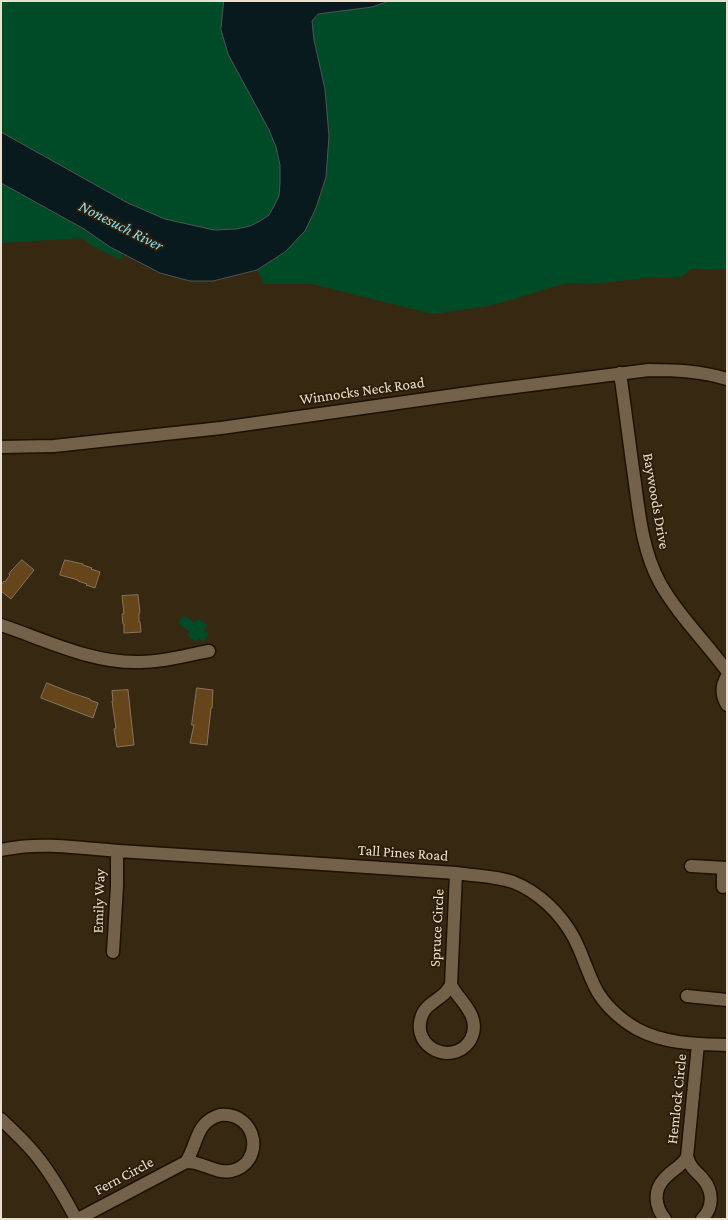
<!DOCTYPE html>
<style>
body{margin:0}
#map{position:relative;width:728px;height:1220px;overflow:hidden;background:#372811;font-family:"Crimson Pro",serif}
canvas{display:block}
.frame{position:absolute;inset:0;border:2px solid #e9e0d2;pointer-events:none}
</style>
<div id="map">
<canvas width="728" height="1220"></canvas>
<div class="frame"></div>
</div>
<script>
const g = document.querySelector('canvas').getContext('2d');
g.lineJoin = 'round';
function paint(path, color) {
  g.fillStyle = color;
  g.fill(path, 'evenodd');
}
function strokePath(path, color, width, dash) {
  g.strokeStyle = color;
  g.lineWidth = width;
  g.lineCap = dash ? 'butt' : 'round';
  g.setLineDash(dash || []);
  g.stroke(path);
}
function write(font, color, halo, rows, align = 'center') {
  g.font = font + ' "Crimson Pro",serif';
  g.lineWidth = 4;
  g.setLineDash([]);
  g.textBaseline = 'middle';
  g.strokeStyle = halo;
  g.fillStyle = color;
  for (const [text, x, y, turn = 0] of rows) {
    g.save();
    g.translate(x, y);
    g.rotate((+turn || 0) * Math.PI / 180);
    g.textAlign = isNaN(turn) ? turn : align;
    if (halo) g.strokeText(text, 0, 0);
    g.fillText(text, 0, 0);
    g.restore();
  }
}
paint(new Path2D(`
 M1 1H237L278 143 284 193 260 229 193 231 137 210 121 260 89 244 83 238 1 243Z
 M370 1H727V270L691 269 685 274 681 277 645 278 590 284 570 283 556 286 514 299 488 306 433 314 312 284H264L257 270 285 252 307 16Z
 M184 615 195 623 199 619 207 625 204 630 209 634 203 642 199 638 196 642 187 635 190 632 178 623Z`), '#004b27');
const water = new Path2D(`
 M224 1H389L372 7 318 14 312 21 314 40 325 89 329 136 326 177 316 208 305 231 285 252 257 270 213 281H190L160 273 110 247 84 229 1 183V132L128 203 165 219 214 230 236 229 250 226 260 221 269 215 274 206 279 196 280 183V165L276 147 269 130 228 54 221 30Z`);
paint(water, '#091a1e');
strokePath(water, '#4c5554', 1);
const building = new Path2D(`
 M22 560 34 570 11 599 1 591V585L4 581 5 582 10 575 9 574Z
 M65 560 83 564V565L92 568 91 569 100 572 95 588 86 585 87 584 78 581V580L60 575Z
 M138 595 140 613H139V622H140L141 632 124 633V624H123L122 614H124L122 596Z
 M47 683 72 693 90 699V700L98 703 93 718 41 698Z
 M197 688 213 690 212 708H211L207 745 190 743 194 725H192Z
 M128 690 134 745 117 747 114 729 116 728 112 701H113L112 691Z`);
paint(building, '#67451b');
strokePath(building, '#89745d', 1);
const street = new Path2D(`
 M620 373C625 407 629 441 634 476 639 512 642 550 660 583 678 615 705 641 727 671
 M1 447 54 446 221 428 483 391 649 370C675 370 701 371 727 379
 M1 625C46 640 93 664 141 662 164 662 187 655 209 651
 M727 676C721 686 721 695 727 705
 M1 850C45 840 90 850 134 852 241 858 349 866 456 873 475 876 495 876 513 882 539 892 561 914 574 938 582 953 587 971 595 987 603 1004 621 1020 637 1029 665 1044 696 1044 727 1045
 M691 866 727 868
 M723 887V868
 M113 952 117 886V851
 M451 985C457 997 470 1007 473 1020 475 1028 473 1036 469 1042 451 1066 412 1047 421 1018 424 1006 435 1002 444 994 447 991 449 988 451 985Z
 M451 985 456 873
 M687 996 727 1000
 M220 1115C259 1112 265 1164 231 1171 215 1174 202 1161 186 1162 198 1144 195 1122 220 1115Z
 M1 1119C14 1132 28 1144 39 1159 53 1177 65 1198 76 1219
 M687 1157 698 1044
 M78 1219 186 1162
 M665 1219C655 1207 653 1191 664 1179 672 1170 681 1167 687 1157 688 1159 689 1162 690 1164 693 1170 699 1174 703 1179 714 1192 713 1208 702 1219`);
strokePath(street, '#1e1000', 15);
strokePath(street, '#736249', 12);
write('15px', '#e9e0d2', '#2d1e07', [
 ["Winnocks Neck Road",362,391,-8],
 ["Baywoods Drive",656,501,80],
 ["Tall Pines Road",403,853,4],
 ["Emily Way",99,901,-88],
 ["Spruce Circle",437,928,-87],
 ["Hemlock Circle",677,1099,-84],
 ["Fern Circle",124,1176,-28]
]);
write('italic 16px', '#86dff6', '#2d1e07', [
 ["Nonesuch River",121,226,27]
]);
</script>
